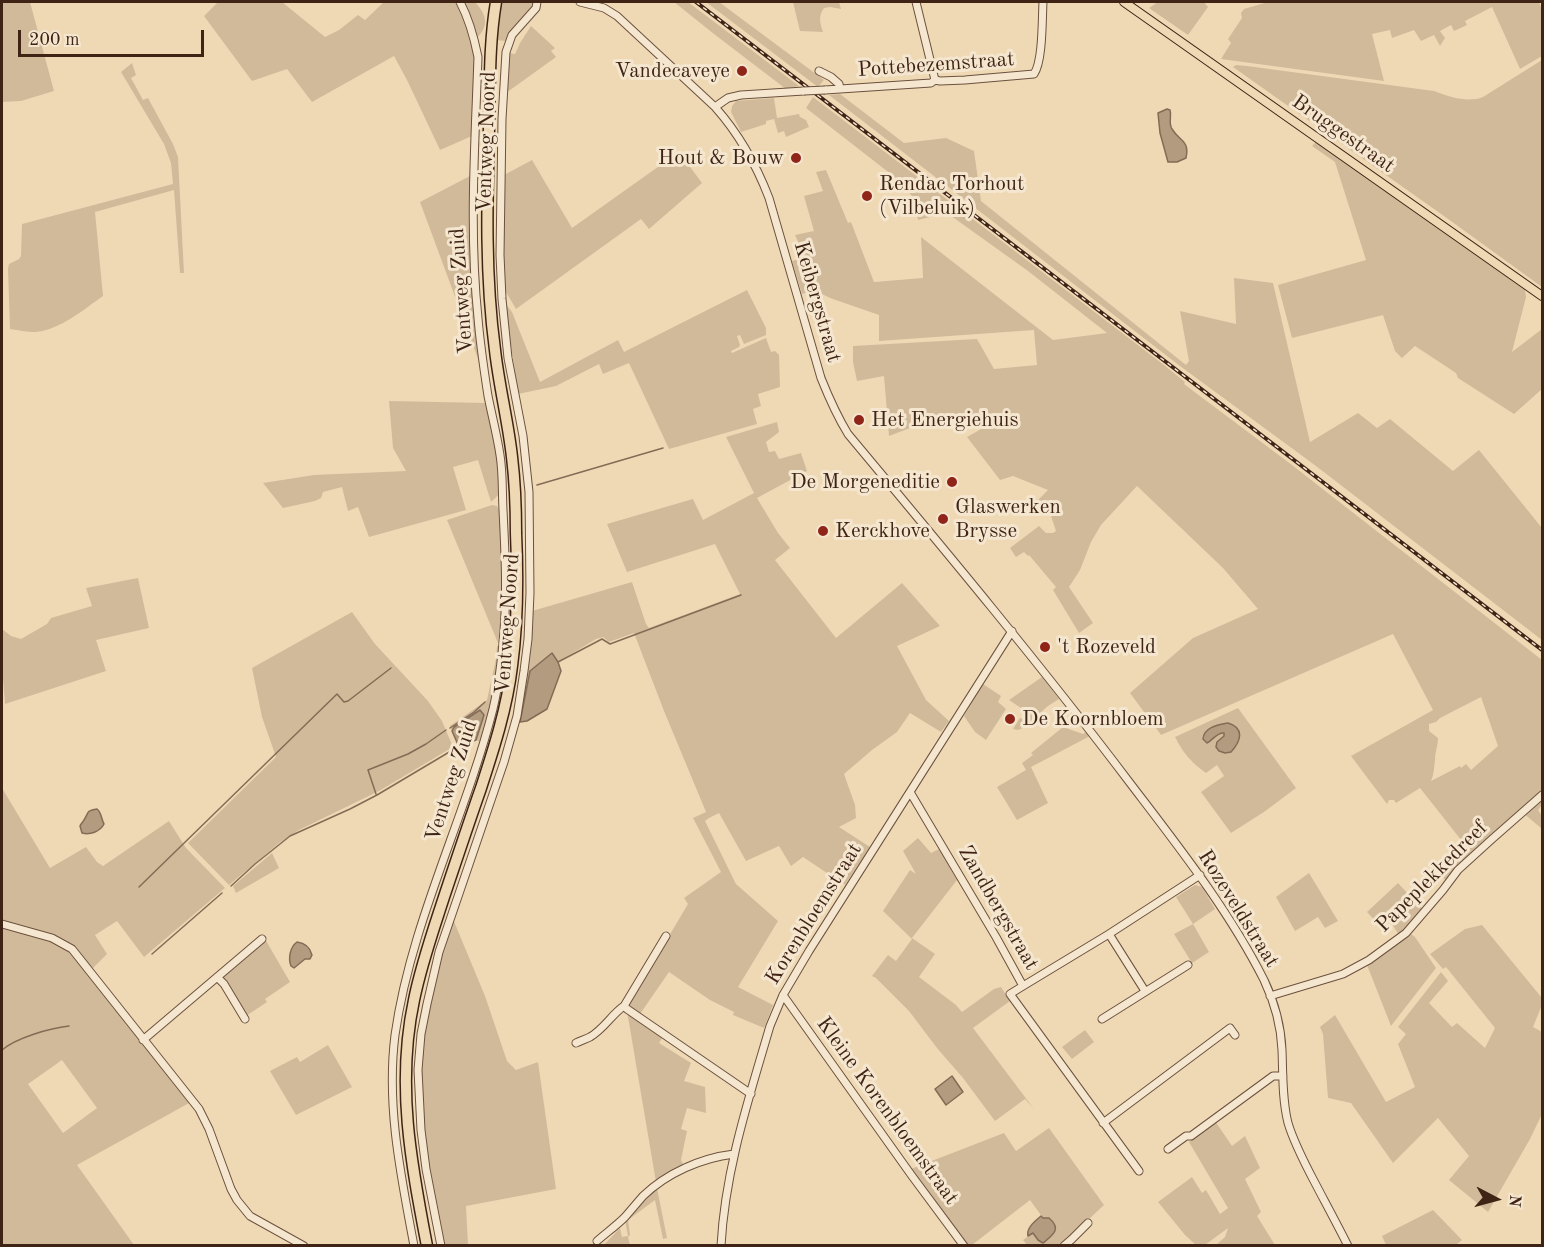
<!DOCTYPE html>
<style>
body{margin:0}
#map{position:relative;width:1544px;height:1247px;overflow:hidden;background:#efd9b5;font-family:"Old Standard TT",serif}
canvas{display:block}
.frame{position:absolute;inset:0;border:3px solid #3f2416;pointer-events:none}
.north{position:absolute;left:1466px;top:1169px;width:60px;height:60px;-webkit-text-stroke:4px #f5e6cf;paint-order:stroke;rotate:96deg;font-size:16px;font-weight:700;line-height:24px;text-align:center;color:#3f2416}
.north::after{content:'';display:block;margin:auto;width:21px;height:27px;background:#3f2416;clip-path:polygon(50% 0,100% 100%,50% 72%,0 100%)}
.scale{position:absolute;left:18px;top:30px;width:186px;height:27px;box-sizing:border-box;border:3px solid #3f2416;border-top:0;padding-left:8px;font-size:18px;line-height:21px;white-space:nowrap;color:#3f2416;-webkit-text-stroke:4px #f5e6cf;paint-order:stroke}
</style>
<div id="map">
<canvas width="1544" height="1247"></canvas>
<div class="frame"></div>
<div class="north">N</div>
<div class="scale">200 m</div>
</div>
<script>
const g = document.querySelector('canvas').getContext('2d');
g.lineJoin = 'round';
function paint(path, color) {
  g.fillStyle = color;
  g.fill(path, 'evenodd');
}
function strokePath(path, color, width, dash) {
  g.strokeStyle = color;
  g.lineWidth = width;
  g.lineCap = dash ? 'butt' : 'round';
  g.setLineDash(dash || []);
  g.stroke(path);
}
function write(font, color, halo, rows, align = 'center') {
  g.font = font + ' "Old Standard TT",serif';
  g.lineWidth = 6;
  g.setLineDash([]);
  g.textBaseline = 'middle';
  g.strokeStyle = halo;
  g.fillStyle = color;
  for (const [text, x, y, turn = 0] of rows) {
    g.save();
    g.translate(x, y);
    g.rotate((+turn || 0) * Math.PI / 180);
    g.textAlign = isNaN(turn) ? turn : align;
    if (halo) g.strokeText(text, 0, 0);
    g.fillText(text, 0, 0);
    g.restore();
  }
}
paint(new Path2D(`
 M2 2H30L54 91 21 101 2 102Z
 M218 2H282L325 37 339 30 358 15 365 20 384 2H456C462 13 467 24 471 37 479 68 473 104 472 136L440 150 408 82 394 56 312 102 287 69 252 81 204 16Z
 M464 2H475C486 14 490 25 477 38Z
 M505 2H534L530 10 516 24 506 41 495 40 498 5Z
 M674 2H688L799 86 786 89 714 34Z
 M706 2H719L824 80 818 87Z
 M793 2H839L841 9 830 7 824 8C818 16 820 23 823 32L800 31Z
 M1158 2H1204L1208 7 1188 35 1149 8Z
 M1268 2H1539L1542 10V56L1520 69 1492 7 1465 21 1467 25 1454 31 1451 25 1440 31 1445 38 1440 46 1434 35 1421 41 1414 30 1392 38 1390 30 1372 34 1384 81 1221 59 1231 43 1228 39 1242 18 1241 13 1244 9Z
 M531 26 555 48 551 51 556 57 506 93 509 53 515 54 520 43Z
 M1542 60V287L1451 221 1233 67 1236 65 1247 66 1434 91C1449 97 1468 103 1483 97Z
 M132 63 136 75 131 78 143 100 148 98 173 144 178 157 184 273H180L174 190 95 212 103 296C83 310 60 330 35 332 27 332 18 330 10 329L8 269 9 264 19 259 21 256 22 224 173 184 171 163 164 144 121 72Z
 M840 94 904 143 946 138 974 151 981 201 1186 365 1189 361 1180 311 1236 324 1234 278 1273 283 1310 442 1358 413 1377 428 1390 419 1453 471 1479 450 1542 528V640L1316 466 1180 366 829 95Z
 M813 97 1164 365 1185 382 1184 384 1292 465 1542 660V805L1538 810 1542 816V829L1522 812 1448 883 1440 874 1469 850 1420 788 1396 803 1394 800H1389L1387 804 1351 756 1433 710 1393 634 1161 735 1130 693 1193 638 1258 609 1223 568 1137 486 1101 525 1091 542 1080 570 1069 587 1093 623 1079 633 1053 590 1056 587 1029 555 1028 556 1024 552 1016 557 1010 548 1039 526 1046 533H1053L1056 531 1051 516 1037 501 1048 490 1013 476 1000 480 967 437 983 428 978 413 923 423 889 436 884 376 857 381 853 362V346L977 339 994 369 1037 365 1034 330 879 341V315L830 298 822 294 819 288 802 294 792 261 805 257 795 235 814 231 804 196 823 191 816 172 826 170 848 223 851 222 874 282 923 278 921 237 1053 340 1107 333 1028 271 947 213 918 220 915 200 901 182 806 108ZM1481 697 1498 746 1471 770 1466 764 1461 768 1460 766 1431 781C1434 774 1434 768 1435 760 1435 752 1438 746 1438 738L1429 731V724L1436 722 1440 718Z
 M774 98 777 118 799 114 800 117 806 120 809 127 786 137 784 131 778 133 774 119 766 121V124L741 132 731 112 732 106 736 101Z
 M1316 142 1525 290 1526 297 1512 352 1542 329V389L1514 414 1458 378 1456 373 1415 346 1402 358 1395 351 1383 315 1292 338 1278 285 1366 260 1335 162 1312 146Z
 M679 152 702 183 649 229 641 219 516 309 506 292 503 283 504 175 532 160 572 228Z
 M470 176C469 239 471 302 480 364L420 202Z
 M747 290 766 328V335L744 344 740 335 737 336 740 345 739 347 731 351 732 353 766 338 771 352 775 351 779 355 780 387 758 394 761 406 753 409 757 424 669 449 629 363 603 374 599 364 556 386 518 394 505 303 512 312 540 382 618 340 624 352Z
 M389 401 487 403C491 421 504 481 498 495 496 498 494 499 491 502L478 460 453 467 466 510 369 537 358 507 348 511 342 487 323 492 321 498 315 501 283 508 263 483 314 475 406 471 393 448Z
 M777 422 779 432 766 442 769 452 775 451 779 459 801 453 807 471 757 498 778 533 790 548 775 560 836 638 902 583 940 626 897 646 926 700 949 721 941 732 910 713 897 732 872 750 844 774 855 805 856 818 839 827 870 847 845 885 803 857 791 866 779 846 746 861 719 813 709 818 705 821 736 884 778 921 738 987 773 1005 764 1028 733 1015 734 1012 710 1000 669 972 640 1014 628 1005 688 904 684 898 721 872 693 818 706 812 664 711 634 633 609 642 603 637 596 639 558 662 552 653 530 671 520 722 518 721 532 611 632 582 646 624 649 628 740 594 715 544 627 572 607 524 693 499 703 520 754 493 726 437Z
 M492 505 497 506 501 514 503 596 500 644 498 643 447 520Z
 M138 578 149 628 96 640 106 671 5 704 2 665V629L11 636 21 639 47 624 51 618 92 606 86 588Z
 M352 612 375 644 428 701 442 721 453 747 379 791 299 830 279 843 229 885 188 843 276 757 262 717 252 668Z
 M497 646 500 647 493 696 480 742 476 740 484 715 454 727 452 731 450 726 487 700 496 659Z
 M1042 677 1059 699 1048 706 1023 728 1018 730 1013 729 1020 718 1023 719 1027 712 1009 700Z
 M983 684 1001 696 998 702 1006 709 986 740 975 732 964 716Z
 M1238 708 1296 788 1264 812 1231 833 1201 792 1224 776 1217 765 1206 773C1190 761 1184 754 1175 737Z
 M1063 727 1083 734 1086 732 1090 736 1031 767 1048 803 1017 820 997 787 1026 770 1022 763 1033 755 1031 753Z
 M2 788 50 868 86 847 97 862 103 866 169 821 186 848 225 888 144 957 117 921 95 935 107 954 92 969 191 1102 77 1165 134 1245H2ZM62 1060 97 1108 63 1133 28 1084Z
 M918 838 931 853 939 849 957 880 912 938 935 954 919 977 956 1005 962 1012 994 989 1001 987 1010 1001 973 1028 1034 1109 1025 1099 995 1121 963 1078 937 1048 909 1011 876 978 872 976 888 955 896 961 912 939 883 911 910 870 916 874 903 851Z
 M272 853 279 868 236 893 233 886Z
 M1309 873 1338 921 1325 928 1318 917 1295 931 1276 897Z
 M1398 883 1424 911 1399 935 1390 921H1394L1400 900 1386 912 1387 918 1378 924 1367 912Z
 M1195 885 1202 887 1215 909 1193 924 1176 897Z
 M453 919 485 996 507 1061 516 1070 538 1062 556 1189 466 1206 468 1245 444 1246C433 1186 419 1128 421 1067 421 1050 424 1033 428 1017 434 983 443 951 453 919Z
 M1193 924 1209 952 1192 963 1174 934Z
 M1482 925 1542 998V1005L1533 1027 1542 1032V1114L1530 1139 1488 1212 1449 1180 1469 1156 1438 1118 1393 1163 1351 1103 1328 1098 1323 1034 1320 1027 1335 1015 1386 1102 1415 1087 1398 1044 1406 1034 1398 1027 1441 972 1448 981 1429 1003 1452 1027 1457 1023 1485 1048 1495 1028 1446 967 1443 969 1430 954 1465 929Z
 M1411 934 1415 937 1436 968 1391 1026 1367 965C1378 957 1398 936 1411 934Z
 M265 939 290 982 265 999 267 1002 246 1016 220 977Z
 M627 1011 664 1035 659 1043 691 1063 684 1081 705 1087 706 1113 687 1108 681 1129 687 1131 681 1160 684 1166 656 1182Z
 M1085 1030 1094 1042 1072 1059 1062 1047Z
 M328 1045 352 1087 296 1115 270 1071 297 1057 300 1062Z
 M1215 1121 1232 1146 1245 1136 1260 1168 1245 1179 1261 1212 1257 1216 1275 1245H1216L1225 1237 1228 1228 1205 1245H1196L1185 1235 1158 1202 1192 1177 1202 1193 1206 1190 1220 1214 1228 1208 1189 1142Z
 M1049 1128 1104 1205 1071 1236 1058 1245H1027L1023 1240 1033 1233 1038 1240 1043 1243 1055 1232 1056 1227 1043 1218 1030 1200 972 1245H967L911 1169 1004 1133 1016 1151Z
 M657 1188 667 1238 663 1239 655 1200 628 1220 630 1235 628 1237 630 1245 603 1246 620 1228 622 1237 628 1236 625 1220Z
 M1433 1210 1462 1240 1456 1245H1386L1382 1236Z`), '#d1ba9a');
const water = new Path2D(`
 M1167 109 1170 110C1172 116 1168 123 1172 129 1179 141 1190 140 1186 158L1177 162H1168L1160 133 1158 113Z
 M552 653 558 662 561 671 547 709 527 721 520 722 530 671Z
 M480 710 484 715 476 740 459 747 452 731 454 727Z
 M1228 723C1245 728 1241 741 1231 752L1225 753 1219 751 1216 747 1217 742 1224 736V733C1217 732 1213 740 1207 743L1203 739C1204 727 1218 725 1228 723Z
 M97 809C102 813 101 819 104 824 100 832 90 835 82 833L80 826C81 823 83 822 84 820 89 812 86 811 97 809Z
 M297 942C305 943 310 947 312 955L310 959H305L294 968 291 966C288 958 290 947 297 942Z
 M952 1076 963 1092 946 1105 935 1089Z
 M1041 1216 1043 1218H1049C1062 1229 1053 1235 1043 1243L1038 1240 1033 1233 1028 1236C1026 1228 1035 1221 1041 1216Z`);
paint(water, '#b39b7f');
strokePath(water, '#856b55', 1.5);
strokePath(new Path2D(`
 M537 485 663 448
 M558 662 602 639 610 644 741 595
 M450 728 474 712 485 702
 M376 794 368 770 408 754 426 744 446 730
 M231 886 255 864 290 836 350 809 377 795 451 751
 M139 887 337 694 344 702 348 701 391 668
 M152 954 222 893
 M2 1050C16 1038 50 1028 69 1026`), '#856b55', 1.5);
const minor = new Path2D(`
 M580 2 604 8 617 16 715 107C739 134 756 164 769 198L821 378C829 398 837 416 848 434 944 549 1040 664 1130 783 1178 846 1228 909 1264 980 1274 1001 1281 1027 1282 1050 1283 1074 1282 1099 1288 1123 1294 1143 1304 1162 1314 1181 1325 1202 1337 1224 1348 1246
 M916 2 935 80
 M819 71 831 77 839 84 840 89
 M825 90 931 83 935 80 940 81 965 80 1034 74C1043 61 1042 19 1043 2
 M715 107 728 98 741 95 804 91
 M910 792 996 937 1023 986 1109 934 1200 875
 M2 924 52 938 72 949 199 1109 209 1129 231 1189 237 1200 250 1216 304 1246
 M1109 934 1145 991
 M217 977 224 984 245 1019
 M1023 986 1010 994 1139 1171
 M783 995 912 1176 964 1246
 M1270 996 1343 974 1369 960 1406 933 1443 890 1458 870 1491 840 1542 795
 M624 1006 666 936
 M1102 1019 1188 965
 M143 1040 262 939
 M576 1043C580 1041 586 1039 590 1037 604 1029 612 1014 624 1006L627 1009 751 1094
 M1103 1123 1230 1028 1235 1035
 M1168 1149 1186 1136H1191L1273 1076H1283
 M597 1241C606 1233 616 1226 625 1217 631 1210 637 1203 643 1196 667 1173 701 1158 734 1154
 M414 1246C401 1176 386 1106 395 1035 411 922 465 819 493 709 499 684 502 657 504 631 507 591 505 550 503 510 502 492 503 473 500 455 497 435 492 416 488 396 484 370 480 344 478 318 469 231 475 144 478 57 474 37 469 19 460 2
 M441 1246 426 1169 421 1130 418 1070 421 1034 427 1004 439 952 504 762 517 716 524 671 528 639 530 593 529 492 523 436 508 358 502 299 500 255 502 119 506 52 512 35 536 8 537 2
 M721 1246C725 1170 749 1098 770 1026L783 995 809 951 1012 631
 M1064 1246 1072 1239 1088 1223`);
const major = new Path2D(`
 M1124 2 1542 296`);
const highway = new Path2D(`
 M427 1246C411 1163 396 1084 414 1000 421 965 433 931 444 897 456 861 468 825 481 788 494 748 507 708 512 666 518 621 518 577 516 533 516 507 515 482 512 457 508 421 499 386 495 350 485 276 487 202 489 128 490 86 489 43 496 2`);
strokePath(minor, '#6b513e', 9);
strokePath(major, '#3f2416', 10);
strokePath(highway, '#3f2416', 13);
strokePath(minor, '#f5e6cf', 7);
strokePath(major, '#efd9b5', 8);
strokePath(highway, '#efd9b5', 10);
const rail = new Path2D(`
 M696 2 1542 650`);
strokePath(rail, '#3f2416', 4);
strokePath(rail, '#f5e6cf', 1.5, [4.5]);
const minorBridge = new Path2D(`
 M804 91 825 90`);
strokePath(minorBridge, '#6b513e', 9, []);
strokePath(minorBridge, '#f5e6cf', 7);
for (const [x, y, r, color] of [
 [742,71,6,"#8f2418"],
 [796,158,6,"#8f2418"],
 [867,196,6,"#8f2418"],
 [859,420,6,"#8f2418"],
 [952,482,6,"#8f2418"],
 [943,519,6,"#8f2418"],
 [823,531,6,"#8f2418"],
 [1045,647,6,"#8f2418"],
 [1010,719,6,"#8f2418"]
]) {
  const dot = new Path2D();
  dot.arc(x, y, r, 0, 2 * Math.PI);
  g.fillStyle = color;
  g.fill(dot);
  strokePath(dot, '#f5e6cf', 2);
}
write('21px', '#3f2416', '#f5e6cf', [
 ["Pottebezemstraat",936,65,-4],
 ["Bruggestraat",1343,134,35],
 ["Ventweg Noord",487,142,-88],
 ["Ventweg Zuid",462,291,-94],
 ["Keibergstraat",817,302,74],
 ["Ventweg Noord",508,624,-86],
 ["Ventweg Zuid",452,781,-72],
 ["Papeplekkedreef",1432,877,-45],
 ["Zandbergstraat",998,908,60],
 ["Rozeveldstraat",1238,909,58],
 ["Korenbloemstraat",814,914,-58],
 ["Kleine Korenbloemstraat",887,1111,54]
]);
write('21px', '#3f2416', '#f5e6cf', [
 ["Vandecaveye",730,71,"right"],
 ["Hout & Bouw",784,158,"right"],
 ["Rendac Torhout",879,184],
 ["(Vilbeluik)",879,208],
 ["Het Energiehuis",871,420],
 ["De Morgeneditie",940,482,"right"],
 ["Glaswerken",955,507],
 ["Brysse",955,531],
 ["Kerckhove",835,531],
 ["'t Rozeveld",1057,647],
 ["De Koornbloem",1022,719]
], 'left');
</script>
